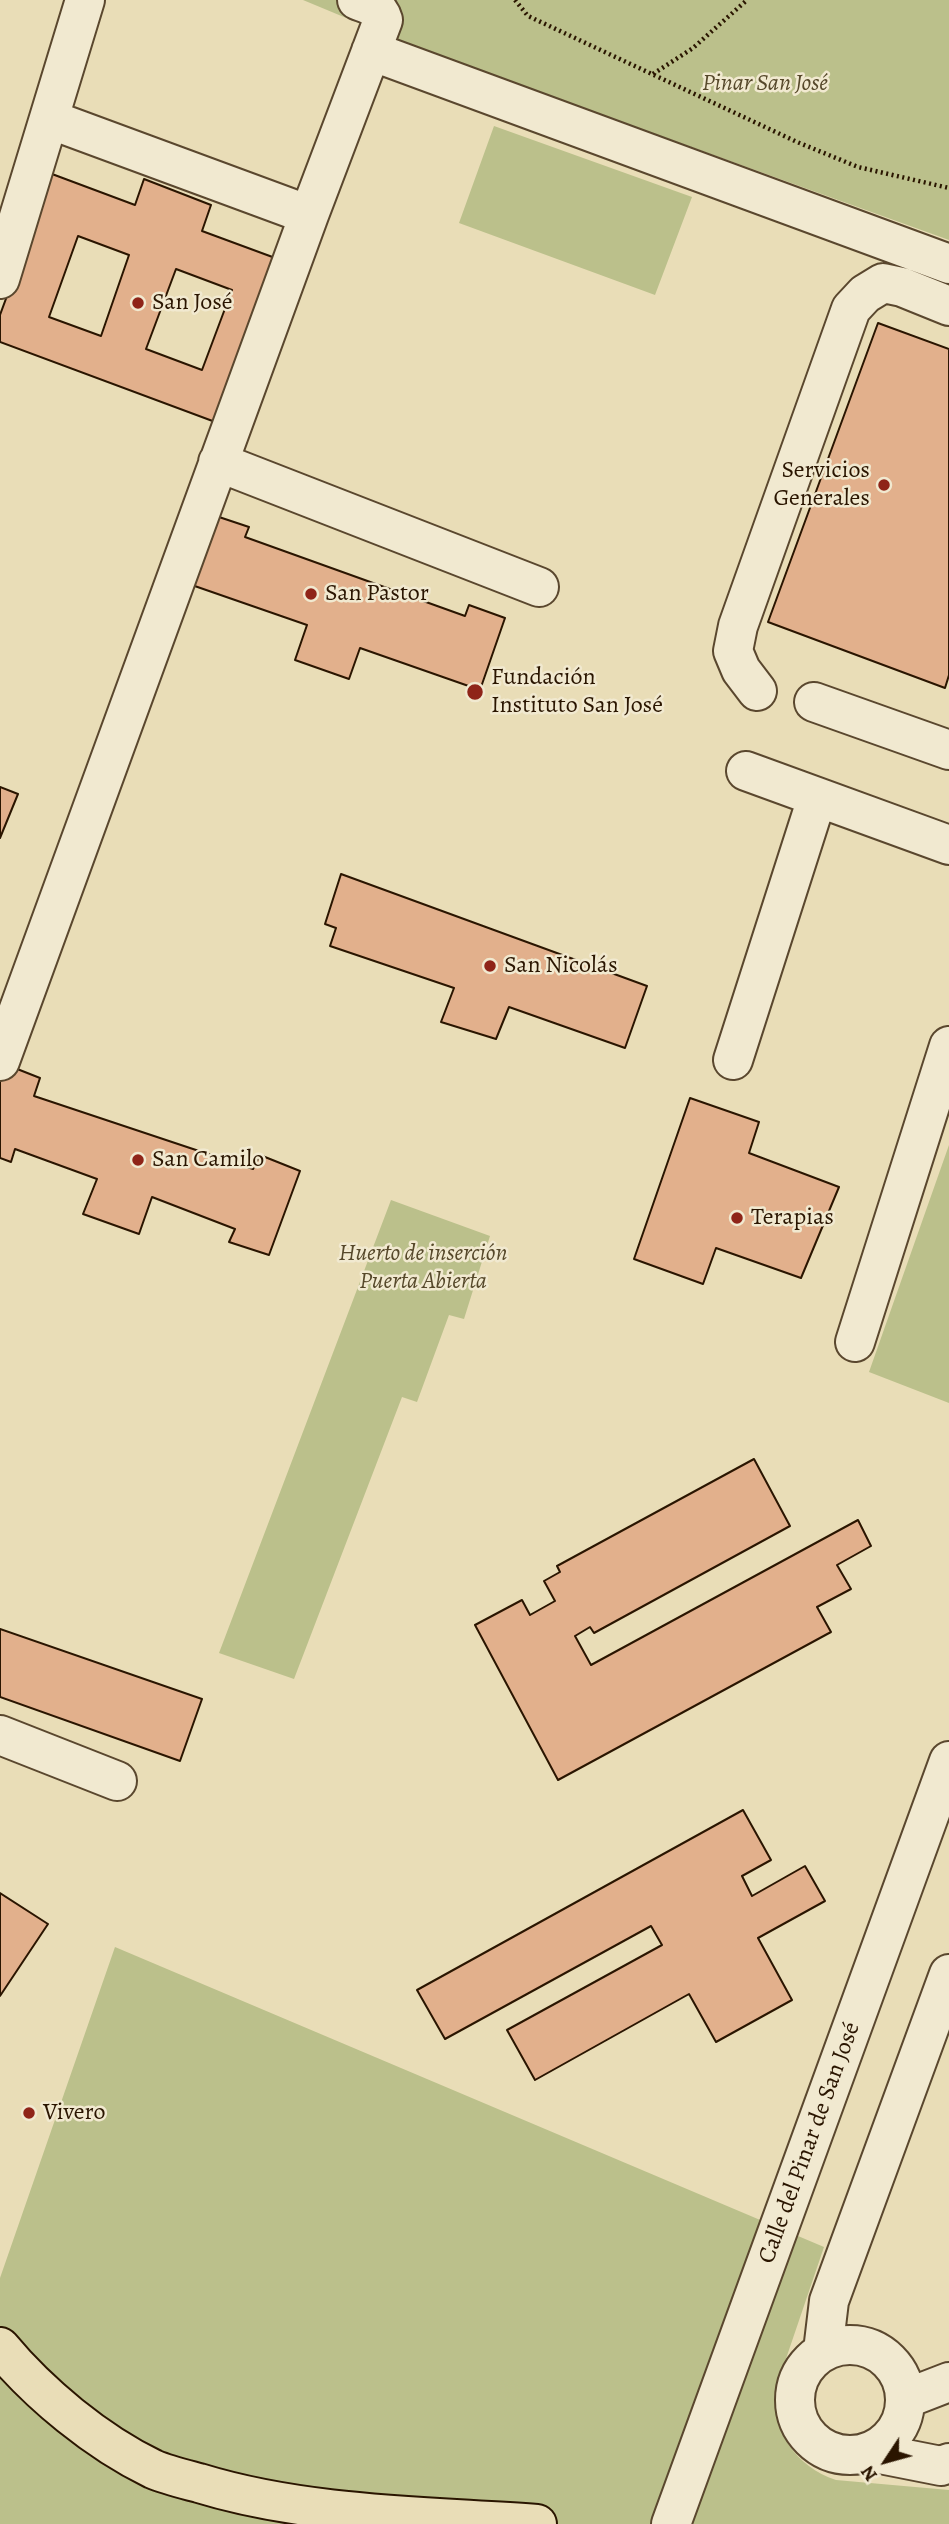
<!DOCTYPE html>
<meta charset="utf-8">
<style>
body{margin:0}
#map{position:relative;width:949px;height:2524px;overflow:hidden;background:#e9ddb7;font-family:Alegreya,serif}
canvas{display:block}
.north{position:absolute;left:851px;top:2426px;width:70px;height:70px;-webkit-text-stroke:5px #f1e9d0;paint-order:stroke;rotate:234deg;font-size:19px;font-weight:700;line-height:28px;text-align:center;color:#2a1500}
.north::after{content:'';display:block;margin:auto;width:24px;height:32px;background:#2a1500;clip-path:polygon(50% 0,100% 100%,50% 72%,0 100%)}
</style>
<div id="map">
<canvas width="949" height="2524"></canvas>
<div class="north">N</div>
</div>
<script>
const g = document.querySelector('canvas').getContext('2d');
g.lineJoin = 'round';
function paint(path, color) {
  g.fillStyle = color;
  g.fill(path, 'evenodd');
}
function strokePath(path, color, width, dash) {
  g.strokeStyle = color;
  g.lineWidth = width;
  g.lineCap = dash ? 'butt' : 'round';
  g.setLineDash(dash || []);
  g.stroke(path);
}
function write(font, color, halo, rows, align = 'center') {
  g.font = font + ' Alegreya,serif';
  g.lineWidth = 5;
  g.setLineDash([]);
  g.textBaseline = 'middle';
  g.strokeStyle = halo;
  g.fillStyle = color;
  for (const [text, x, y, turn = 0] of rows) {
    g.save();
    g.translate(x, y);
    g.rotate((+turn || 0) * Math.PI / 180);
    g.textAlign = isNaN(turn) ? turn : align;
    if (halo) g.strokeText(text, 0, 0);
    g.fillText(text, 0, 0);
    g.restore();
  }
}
paint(new Path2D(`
 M303 0H949V240L428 52Z
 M494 126 692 197 655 295 459 223Z
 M949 1145V1403L869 1372Z
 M391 1200 490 1236 464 1319 449 1315 417 1402 402 1397 294 1679 219 1653Z
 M115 1947 824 2247 775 2391C774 2433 795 2466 836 2480L949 2490V2524H0V2278Z`), '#bbc08b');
const building = new Path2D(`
 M52 174 135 205 144 179 211 205 202 231 286 262 226 426 0 342V315ZM78 236 129 255 101 336 49 317ZM176 269 232 290 202 370 146 349Z
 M878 323 949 349V675L945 688 768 622Z
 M210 514 249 527 245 537 465 616 469 605 505 618 480 690 360 648 349 679 295 660 307 625 186 583Z
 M0 787 18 794 0 838Z
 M341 874 647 986 625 1048 509 1007 496 1039 441 1022 454 988 330 946 336 928 325 924Z
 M2 1063 40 1078 34 1096 253 1169 260 1155 300 1171 269 1255 229 1242 235 1229 152 1197 139 1234 83 1214 97 1179 15 1149 11 1162 0 1158V1068Z
 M690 1098 759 1122 749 1153 839 1187 801 1278 716 1248 703 1284 634 1259Z
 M754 1459 790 1526 594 1633 590 1627 575 1636 591 1665 858 1520 871 1546 837 1565 851 1589 817 1607 831 1632 558 1780 475 1625 522 1600 530 1615 555 1601 544 1581 560 1572 557 1566Z
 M0 1629 202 1699 180 1761 0 1697Z
 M743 1810 771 1860 742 1876 752 1896 805 1866 825 1901 758 1938 792 2000 716 2042 689 1994 535 2080 507 2030 662 1945 651 1926 445 2039 417 1990Z
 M0 1893 48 1924 0 1996Z`);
paint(building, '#e2b08c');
strokePath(building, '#2a1500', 2);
const minor = new Path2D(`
 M371 51 949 264
 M49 119 309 215
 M0 279 85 0
 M218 462 539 587
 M757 691 741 670 733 651 738 626 851 309 865 294 883 283 902 287 949 306
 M814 702 949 750
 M746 771 949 845
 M733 1060 817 798
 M0 1061 309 215 383 20C379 6 369 5 357 0
 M855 1342 949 1046
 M0 1735 117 1781
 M795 2400a55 55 0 1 1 110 0a55 55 0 1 1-110 0Z
 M823 2351 829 2301 949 1974
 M905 2399 949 2382
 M870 2452 941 2466 949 2463
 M671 2524 949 1761`);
const major = new Path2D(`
 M0 2347C39 2394 97 2442 153 2469 167 2475 184 2479 199 2483 306 2516 426 2516 537 2524`);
strokePath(minor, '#5a472e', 42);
strokePath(major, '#2a1500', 42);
strokePath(new Path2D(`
 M515 0 528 16 797 142 858 167 949 188
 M653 74 693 48 747 0`), '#2a1500', 4.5, [2, 3.5]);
strokePath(minor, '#f1e9d0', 38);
strokePath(major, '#e9ddb7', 38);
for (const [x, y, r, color] of [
 [138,303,7,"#8f2418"],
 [884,485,7,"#8f2418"],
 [311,594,7,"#8f2418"],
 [475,692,9,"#8f2418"],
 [490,966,7,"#8f2418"],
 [138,1160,7,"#8f2418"],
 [737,1218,7,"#8f2418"],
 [29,2113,7,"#8f2418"]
]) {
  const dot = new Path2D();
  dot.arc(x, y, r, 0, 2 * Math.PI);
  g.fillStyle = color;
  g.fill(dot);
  strokePath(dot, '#f1e9d0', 2.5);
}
write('italic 24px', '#56482a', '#f1e9d0', [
 ["Pinar San José",765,84],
 ["Huerto de inserción",423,1254],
 ["Puerta Abierta",423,1282]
]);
write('24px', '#2a1500', '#f1e9d0', [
 ["San José",152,303],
 ["Servicios",870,471,"right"],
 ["Generales",870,499,"right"],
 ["San Pastor",325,594],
 ["Fundación",491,678],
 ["Instituto San José",491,706],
 ["San Nicolás",504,966],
 ["San Camilo",152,1160],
 ["Terapias",751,1218],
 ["Vivero",43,2113]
], 'left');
write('24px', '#2a1500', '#f1e9d0', [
 ["Calle del Pinar de San José",810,2143,-70]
]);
</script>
